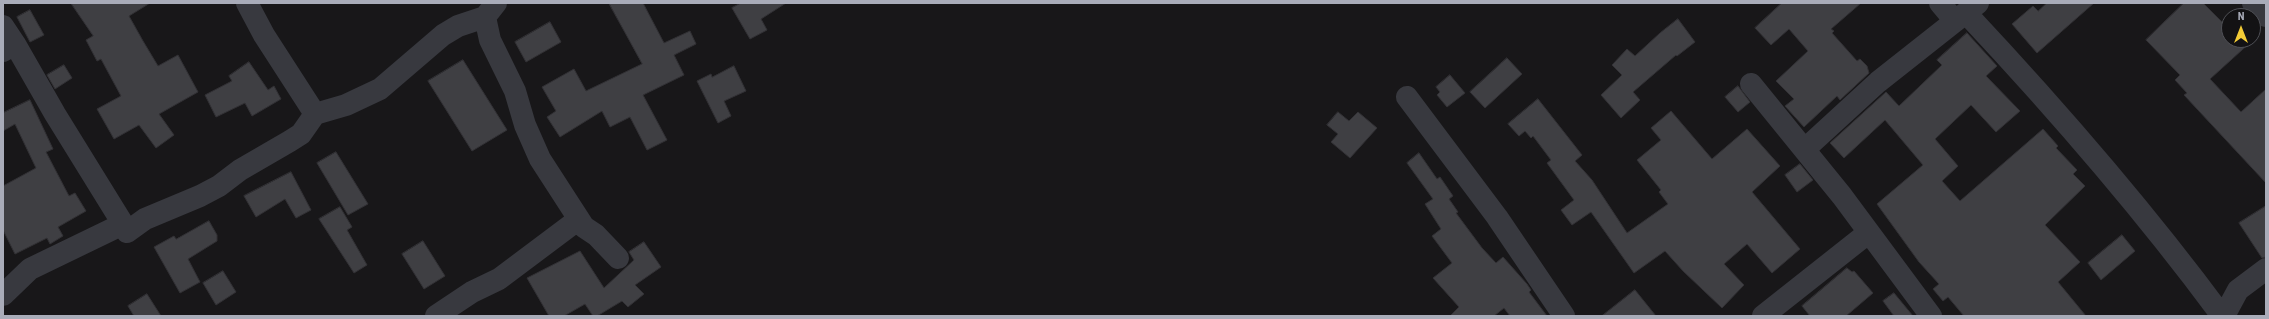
<!DOCTYPE html>
<style>
body{margin:0}
#map{position:relative;width:2269px;height:319px;overflow:hidden;background:#181719;font-family:"Roboto Condensed",sans-serif}
canvas{display:block}
.frame{position:absolute;inset:0;border:4px solid #a9acb9;pointer-events:none}
.north{position:absolute;left:2221px;top:8px;width:40px;height:40px;box-sizing:border-box;background:#131214;border:1px solid #4f5056;border-radius:50%;rotate:0deg;font-size:11px;font-weight:700;line-height:16px;text-align:center;color:#a9acb9}
.north::after{content:'';display:block;margin:auto;width:14px;height:18px;background:#f3cb36;clip-path:polygon(50% 0,100% 100%,50% 72%,0 100%)}
</style>
<div id="map">
<canvas width="2269" height="319"></canvas>
<div class="frame"></div>
<div class="north">N</div>
</div>
<script>
const g = document.querySelector('canvas').getContext('2d');
g.lineJoin = 'round';
function paint(path, color) {
  g.fillStyle = color;
  g.fill(path, 'evenodd');
}
function strokePath(path, color, width, dash) {
  g.strokeStyle = color;
  g.lineWidth = width;
  g.lineCap = dash ? 'butt' : 'round';
  g.setLineDash(dash || []);
  g.stroke(path);
}
const building = new Path2D(`
 M71 3H150L129 16 143 41 158 66 178 55 198 92 159 114 174 135 156 148 139 125 114 139 97 109 121 96 101 59 97 61 86 40 93 36Z
 M609 3H643L664 43 690 31 696 44 674 55 684 75 643 95 667 140 647 150 630 117 610 127 602 111 560 137 547 117 556 111 542 87 574 69 586 91 642 64Z
 M741 3H786L761 19 767 30 750 39 732 8Z
 M1782 3H1861L1831 29 1834 31 1832 33 1857 61 1860 59 1867 66 1869 73 1840 100 1837 96 1804 127 1785 106 1794 99 1776 81 1808 51 1789 29 1771 45 1755 28Z
 M2047 3H2094L2037 53 2012 24 2033 6 2038 11Z
 M2184 3H2203L2229 29V40H2253L2210 79 2241 112 2266 89V183L2184 95 2187 93 2175 80 2180 75 2146 40Z
 M30 10 44 35 30 42 17 17Z
 M1678 19 1695 42 1677 56 1676 55 1633 92 1640 100 1621 118 1601 95 1622 75 1612 65 1627 49 1635 56 1660 33Z
 M550 22 561 42 526 62 515 42Z
 M1967 33 1997 66 1986 76 2020 111 1996 132 1971 105 1935 139 1958 166 1942 181 1960 201 2043 129 2058 146 2056 148 2077 170 2073 174 2085 186 2045 225 2080 262 2058 282 2086 316H1964L1948 297 1943 301 1933 289 1939 284 1919 262 1877 204 1923 165 1885 120 1844 158 1830 143 1886 92 1899 106 1942 65 1937 60Z
 M1507 58 1522 74 1485 108 1470 92Z
 M463 60 507 130 472 151 428 81Z
 M249 62 268 90 274 86 281 99 252 116 245 103 216 117 205 95 232 81 229 76Z
 M64 65 72 78 55 89 47 75Z
 M734 66 746 91 724 101 731 116 718 123 697 81 711 74 712 77Z
 M1450 75 1465 93 1447 107 1437 95 1440 92 1436 87Z
 M1738 86 1750 102 1738 112 1725 97Z
 M1538 99 1582 155 1575 161 1592 180 1627 233 1668 204 1659 192 1661 190 1637 160 1661 140 1651 128 1671 111 1712 159 1747 129 1780 166 1752 192 1800 249 1772 273 1747 244 1724 264 1744 285 1722 308 1683 271 1665 251 1634 273 1591 212 1572 225 1561 210 1574 200 1547 163 1551 160 1533 136 1531 138 1525 131 1519 136 1508 124Z
 M30 100 53 149 46 152 69 196 75 193 86 211 58 227 63 236 50 244 47 238 15 254 3 230V186L36 168 15 124 3 131V113Z
 M1338 112 1349 121 1358 112 1377 128 1350 158 1331 142 1338 134 1327 125Z
 M336 152 368 204 348 215 317 163Z
 M1419 153 1437 179 1440 177 1453 196 1449 199 1458 212 1456 213 1482 248 1496 263 1503 257 1527 284 1531 290 1529 292 1547 316H1510L1504 308 1494 316H1450L1459 307 1433 278 1452 263 1432 236 1441 229 1425 204 1433 199 1407 163Z
 M1800 164 1813 180 1797 192 1785 175Z
 M291 172 311 210 296 218 285 199 256 217 244 196Z
 M2266 206V257L2262 258 2239 223Z
 M340 207 352 227 347 230 367 265 354 273 319 219Z
 M209 221 217 235V241L188 259 200 282 180 293 154 247 174 236 176 239Z
 M2122 235 2135 251 2101 280 2088 263Z
 M423 241 445 276 424 289 402 254Z
 M644 242 661 267 635 285 644 294 628 307 622 301 597 316H593L585 304 564 316H549L527 278 580 251 604 288 634 260 629 252Z
 M1847 268 1852 272 1854 271 1873 293 1846 316H1810L1802 306Z
 M223 271 236 292 216 305 203 283Z
 M1635 290 1656 316H1602Z
 M1894 293 1913 316H1894L1883 301Z
 M147 294 161 316H134L128 306Z`);
paint(building, '#3f3f43');
strokePath(building, '#323135', 1);
strokePath(new Path2D(`
 M247 3 264 35 315 114
 M1940 3 1955 21
 M2253 3 2266 16
 M1966 13C2056 109 2143 209 2222 316
 M485 17 490 40 515 91 525 125 540 159 584 227 596 235 618 258
 M3 26 15 44 3 51
 M15 44 55 114 123 224
 M1751 84 1842 196 1931 316
 M1407 97 1497 217 1564 316
 M1805 149 1878 82 1978 3
 M3 295 30 269 123 224 127 232 145 219 200 196 219 186 240 170 290 141 301 134 315 114 346 105 380 89 443 35 458 26 485 17 496 3
 M436 316 472 292 499 279 579 219
 M1763 316 1868 233
 M2224 316 2238 290 2266 269`), '#38393f', 22);
</script>
